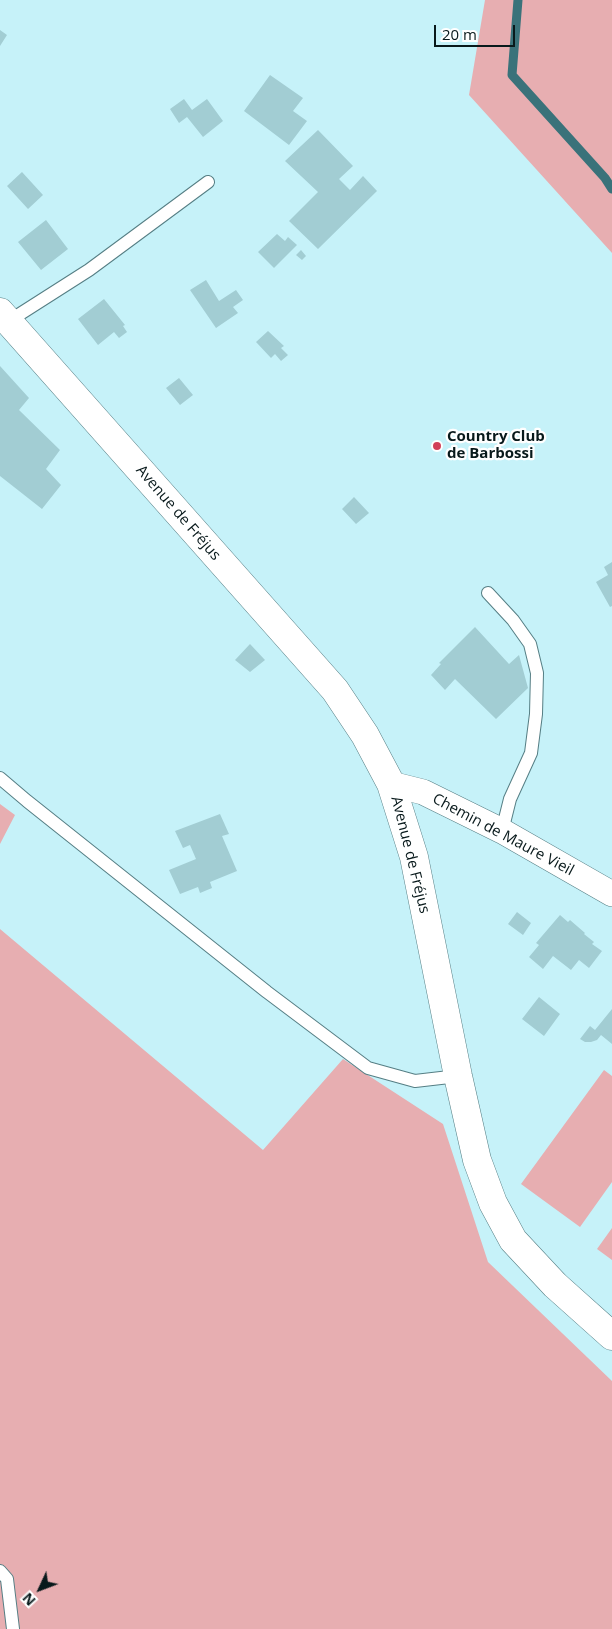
<!DOCTYPE html>
<meta charset="utf-8">
<style>
body{margin:0}
#map{position:relative;width:612px;height:1629px;overflow:hidden;background:#c6f2f9;font-family:"Open Sans",sans-serif}
canvas{display:block}
.north{position:absolute;left:15px;top:1564px;width:50px;height:50px;-webkit-text-stroke:4px #fff;paint-order:stroke;rotate:227deg;font-size:14px;font-weight:700;line-height:20px;text-align:center;color:#08191b}
.north::after{content:'';display:block;margin:auto;width:18px;height:22px;background:#08191b;clip-path:polygon(50% 0,100% 100%,50% 72%,0 100%)}
.scale{position:absolute;left:434px;top:25px;width:81px;height:22px;box-sizing:border-box;border:2px solid #08191b;border-top:0;padding-left:6px;font-size:15px;line-height:18px;white-space:nowrap;color:#08191b;-webkit-text-stroke:4px #fff;paint-order:stroke}
</style>
<div id="map">
<canvas width="612" height="1629"></canvas>
<div class="north">N</div>
<div class="scale">20 m</div>
</div>
<script>
const g = document.querySelector('canvas').getContext('2d');
g.lineJoin = 'round';
function paint(path, color) {
  g.fillStyle = color;
  g.fill(path, 'evenodd');
}
function strokePath(path, color, width, dash) {
  g.strokeStyle = color;
  g.lineWidth = width;
  g.lineCap = dash ? 'butt' : 'round';
  g.setLineDash(dash || []);
  g.stroke(path);
}
function write(font, color, halo, rows, align = 'center') {
  g.font = font + ' "Open Sans",sans-serif';
  g.lineWidth = 4.5;
  g.setLineDash([]);
  g.textBaseline = 'middle';
  g.strokeStyle = halo;
  g.fillStyle = color;
  for (const [text, x, y, turn = 0] of rows) {
    g.save();
    g.translate(x, y);
    g.rotate((+turn || 0) * Math.PI / 180);
    g.textAlign = isNaN(turn) ? turn : align;
    if (halo) g.strokeText(text, 0, 0);
    g.fillText(text, 0, 0);
    g.restore();
  }
}
paint(new Path2D(`
 M485 0H612V253L469 95Z
 M0 804 15 815 0 844Z
 M0 929 263 1150 343 1059 443 1124 488 1262 612 1381V1629H0Z
 M604 1070 612 1076V1182L580 1227 521 1184Z
 M612 1228V1260L597 1249Z`), '#e7aeb1');
strokePath(new Path2D(`
 M518 0 512 75 605 178 612 189`), '#3a727a', 9);
paint(new Path2D(`
 M0 30 7 35 0 46Z
 M270 75 303 98 293 111 307 121 289 145 244 111Z
 M184 99 192 110 207 99 223 121 203 137 187 117 179 123 170 109Z
 M318 130 353 166 339 179 350 190 363 176 377 191 318 249 289 221 318 192 285 161Z
 M22 172 43 195 28 209 7 186Z
 M46 220 68 249 41 270 18 242Z
 M277 234 285 241 288 237 297 245 274 268 258 252Z
 M301 250 306 256 302 260 296 255Z
 M206 280 219 301 236 290 243 300 233 307 238 313 216 328 190 290Z
 M104 299 125 325 123 326 127 332 119 338 114 332 98 345 78 319Z
 M268 331 284 346 281 348 288 355 281 361 275 354 271 358 256 342Z
 M0 366 29 398 19 410 60 450 46 469 61 485 42 509 0 476Z
 M179 378 193 395 180 405 166 388Z
 M354 497 369 513 356 524 342 509Z
 M612 562V606L610 607 596 582 608 575 604 567Z
 M475 627 509 664 519 655 528 688 496 719 455 679 445 690 431 675 441 664 439 663Z
 M250 644 265 660 250 672 235 660Z
 M220 814 229 834 222 836 237 871 210 882 212 888 200 893 198 887 180 894 169 870 196 859 190 845 183 848 175 831Z
 M517 912 531 923 523 935 508 924Z
 M560 915 568 922 570 920 585 933 584 934 594 942 592 944 602 951 589 968 579 960 571 970 553 956 543 969 529 957 539 945 536 943Z
 M539 997 560 1014 544 1036 522 1019Z
 M612 1009V1044L601 1035 597 1040 591 1042H585L580 1039 590 1026 595 1030Z`), '#a2cdd3');
const service = new Path2D(`
 M9 321 89 270 208 182
 M488 593 513 620 530 644 537 673 536 714 531 753 510 799 502 831
 M0 778 27 801 267 992 368 1068 415 1081 458 1076
 M0 1571 7 1579 13 1629`);
const minor = new Path2D(`
 M391 784 423 792 502 831 612 894`);
const primary = new Path2D(`
 M0 312 335 690 365 735 391 784 414 857 458 1076 477 1160 493 1203 513 1240 555 1285 612 1336`);
strokePath(service, '#557e84', 14);
strokePath(minor, '#557e84', 26);
strokePath(primary, '#557e84', 29);
strokePath(service, '#fff', 12);
strokePath(minor, '#fff', 25);
strokePath(primary, '#fff', 28);
for (const [x, y, r, color] of [
 [437,446,5,"#d14059"]
]) {
  const dot = new Path2D();
  dot.arc(x, y, r, 0, 2 * Math.PI);
  g.fillStyle = color;
  g.fill(dot);
  strokePath(dot, '#fff', 2);
}
write('bold 15px', '#08191b', '#fff', [
 ["Country Club",447,437],
 ["de Barbossi",447,454]
], 'left');
write('15px', '#08191b', '#fff', [
 ["Avenue de Fréjus",178,513,49],
 ["Chemin de Maure Vieil",503,835,28],
 ["Avenue de Fréjus",410,855,76]
]);
</script>
